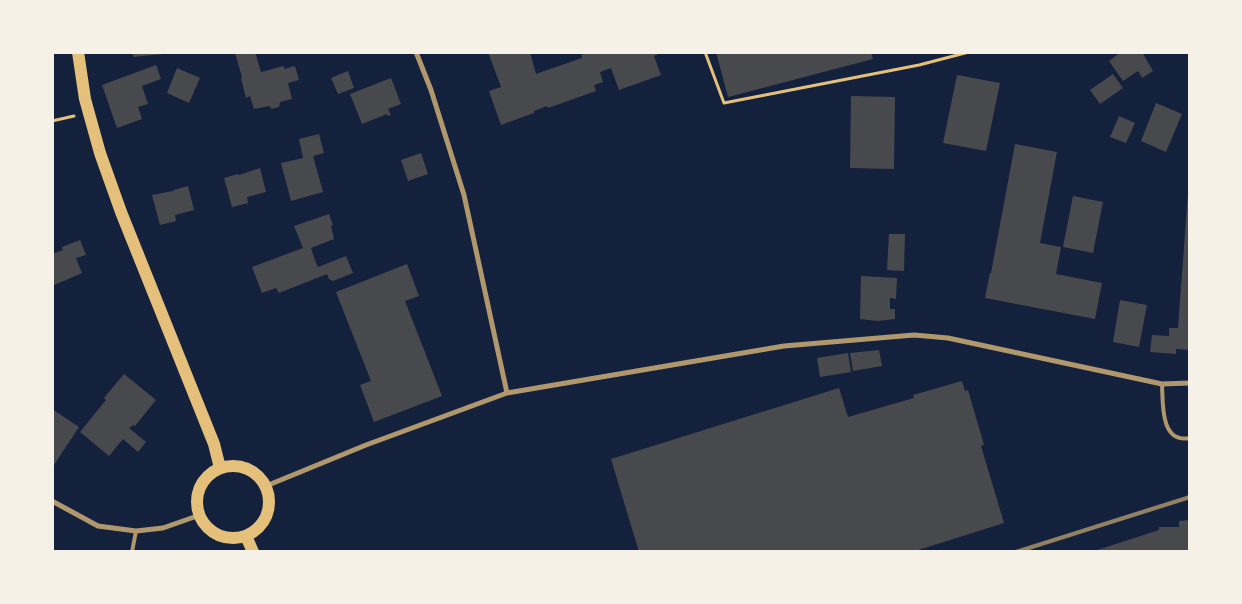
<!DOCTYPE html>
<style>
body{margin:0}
#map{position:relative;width:1242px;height:604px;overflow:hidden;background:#14213d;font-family:"Archivo Narrow",sans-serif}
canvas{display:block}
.frame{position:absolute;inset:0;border:54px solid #f6f1e7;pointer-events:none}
</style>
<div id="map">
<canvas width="1242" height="604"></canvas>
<div class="frame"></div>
</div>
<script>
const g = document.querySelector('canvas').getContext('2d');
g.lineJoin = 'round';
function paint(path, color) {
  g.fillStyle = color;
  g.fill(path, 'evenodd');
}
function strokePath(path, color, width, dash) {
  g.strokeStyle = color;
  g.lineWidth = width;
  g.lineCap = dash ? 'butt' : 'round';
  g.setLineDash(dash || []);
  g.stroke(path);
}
paint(new Path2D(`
 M133 52H163V54L133 57Z
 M239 52H255L261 72 284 66V69L295 66 299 80 288 83 292 99 280 102 279 107 272 109 269 106 254 109 250 96 246 98 241 78 242 77 235 53Z
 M488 52H530L536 74 582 58 581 55 589 52H663L654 56 661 75 619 90 611 68 600 72 603 82 594 85 596 91 548 108 547 106 534 111V113L501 125 489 91 501 87Z
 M716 52H871L873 59 728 97Z
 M1121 52H1142L1153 71 1142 78 1138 71 1123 81 1109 61Z
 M156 65 161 79 142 86 148 104 138 107 142 119 117 128 102 85Z
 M177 68 200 78 189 103 167 93Z
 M348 71 354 88 338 94 331 78Z
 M1113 74 1123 88 1100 104 1090 90Z
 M957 75 1000 83 986 151 943 143Z
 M391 78 401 104 388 109 391 115 388 116 387 114 362 124 350 94Z
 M851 96 895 97 894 169 850 168Z
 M1156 103 1182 114 1166 152 1141 141Z
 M1119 116 1135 123 1126 143 1110 137Z
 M319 134 324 153 313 156 323 192 291 201 281 163 303 158 299 139Z
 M1015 144 1057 152 1040 243 1061 247 1056 274 1102 283 1095 319 985 298 990 273H991Z
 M421 153 428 174 408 181 401 160Z
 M260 168 266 192 247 197 248 203 232 207 224 178 238 174 239 175Z
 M188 186 194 210 175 215 176 221 160 225 152 195 173 191 174 190Z
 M1188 193H1190V350L1176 349V354L1150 352 1152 335 1169 336V328H1178Z
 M1073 196 1103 202 1093 253 1063 247Z
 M329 214 333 225 331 226 334 239 311 248 316 263 318 267 346 256 353 273 333 281 329 279 327 274 279 293 276 288 262 293 252 267 303 248 294 226Z
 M889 234H905L904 271 887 270Z
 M80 240 86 255 76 258 82 273 52 286V254L63 250 62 247Z
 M407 264 419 296 405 301 442 396 374 422 360 385 371 381 336 292Z
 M861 276 897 278 896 299 890 298V309H895V319L878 321 860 319Z
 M1120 300 1147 305 1139 347 1113 342Z
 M879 350 882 366 853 371 850 353Z
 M848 353 851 372 820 377 817 358Z
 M124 374 156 400 135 426 133 425 129 428 146 442 138 452 123 439 109 456 80 432 106 400 104 398Z
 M962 381 965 391 968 390 984 445 981 446 1004 523 912 552H639L611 459 839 388 848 417 914 398 913 395Z
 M52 409 79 427 52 468Z
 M1190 520V552H1091L1159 530V527H1179V521Z`), '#48494c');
strokePath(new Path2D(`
 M705 52 724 103 919 65 969 52
 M52 121 74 116`), '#e5c07b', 3);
strokePath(new Path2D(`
 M1162 384C1163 403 1160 444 1190 438
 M132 552 136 531`), '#b1986c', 4);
strokePath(new Path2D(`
 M416 52 431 90 464 195 507 393
 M266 486 366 445 507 393 784 346 914 335 948 338 1162 384 1190 383
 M52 501 98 526 136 531 163 528 200 515`), '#b1986c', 5);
strokePath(new Path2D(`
 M78 52 85 99 100 153 121 212 214 444 220 468
 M197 502a36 36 0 1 1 72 0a36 36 0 1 1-72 0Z
 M246 536 253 552`), '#e5c07b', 12);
strokePath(new Path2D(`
 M1016 552 1190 497`), '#918062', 4);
</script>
